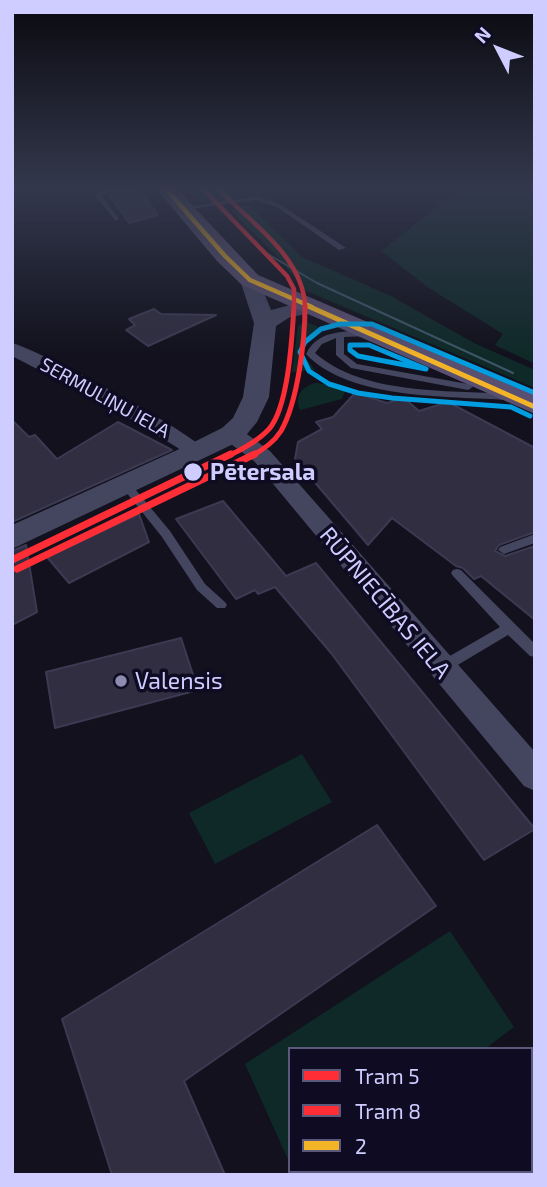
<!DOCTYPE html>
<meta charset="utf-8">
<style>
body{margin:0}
#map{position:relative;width:547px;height:1187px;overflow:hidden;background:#12111d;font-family:"Exo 2",sans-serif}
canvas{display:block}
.frame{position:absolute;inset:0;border:14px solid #cfcdff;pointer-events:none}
.legend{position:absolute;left:288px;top:1047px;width:245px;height:126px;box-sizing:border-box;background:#0e0b23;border:2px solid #5b597b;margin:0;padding:9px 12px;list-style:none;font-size:21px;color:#cfcdff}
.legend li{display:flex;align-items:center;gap:14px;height:35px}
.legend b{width:35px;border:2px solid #5b597b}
.north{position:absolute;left:463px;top:14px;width:70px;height:70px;-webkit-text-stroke:5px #0e0b23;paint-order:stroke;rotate:312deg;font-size:19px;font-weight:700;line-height:28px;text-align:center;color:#cfcdff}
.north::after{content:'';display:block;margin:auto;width:24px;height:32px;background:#cfcdff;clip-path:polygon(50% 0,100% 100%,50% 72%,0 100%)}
</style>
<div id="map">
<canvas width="547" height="1187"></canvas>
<div class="frame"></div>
<ul class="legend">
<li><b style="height:9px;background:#ff2d36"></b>Tram 5</li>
<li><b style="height:9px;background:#ff2d36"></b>Tram 8</li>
<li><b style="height:9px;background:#f4b427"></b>2</li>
</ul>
<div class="north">N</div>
</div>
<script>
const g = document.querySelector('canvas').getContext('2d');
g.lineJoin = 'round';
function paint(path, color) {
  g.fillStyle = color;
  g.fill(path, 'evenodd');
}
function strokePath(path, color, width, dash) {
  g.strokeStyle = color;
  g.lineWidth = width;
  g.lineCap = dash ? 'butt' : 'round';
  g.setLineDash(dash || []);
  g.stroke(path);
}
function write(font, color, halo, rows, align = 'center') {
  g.font = font + ' "Exo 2",sans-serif';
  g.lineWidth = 7;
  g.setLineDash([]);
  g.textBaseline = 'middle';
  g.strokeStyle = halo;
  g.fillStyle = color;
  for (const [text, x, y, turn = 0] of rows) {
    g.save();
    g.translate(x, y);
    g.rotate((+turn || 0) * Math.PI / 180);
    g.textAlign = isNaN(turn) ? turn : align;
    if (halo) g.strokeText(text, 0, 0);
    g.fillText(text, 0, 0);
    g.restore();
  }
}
paint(new Path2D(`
 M189 190H233L242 198 201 202Z
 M458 190H535V364L495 345 503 334 429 288 381 251Z
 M249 205 302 257 391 296 474 343 535 370V388L304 290 280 259 231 211 236 207Z
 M305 321 323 329 302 344 303 355 315 370 292 372 298 326Z
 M314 383H318L346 389 342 399 300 410C295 396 300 389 314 383Z
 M302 754 332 802 215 864 189 813Z
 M450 931 514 1027 485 1049H290V1164L245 1064Z`), '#0f2928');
const building = new Path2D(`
 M128 190H139L158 215 129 223 110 196Z
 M154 309 161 314 216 315 148 346 126 330 135 325 129 319Z
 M355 393 387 403 404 398 419 411 448 402 535 448V532L499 545 495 551 505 556 535 546V620L481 576 474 579 463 568 456 566 392 518 368 545 295 459 298 442 322 429 316 422 333 417Z
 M12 420 29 437 35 435 57 459 118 422 172 450 12 522Z
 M223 501 286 576 316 563 535 829 484 860 331 653 275 587 258 594 255 590 236 599 176 519Z
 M139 514 149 542 69 583 47 557Z
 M26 545 37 612 12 625V551Z
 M181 638 198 690 55 728 46 672Z
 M377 825 436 906 184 1081 225 1175H112L62 1019Z`);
paint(building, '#302e40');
strokePath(building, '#3c3a52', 2);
paint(new Path2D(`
 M111 190H125L101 195 119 219 116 221 94 194Z
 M257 196 281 205 346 248 339 250 277 207 256 200 183 210 180 208Z
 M365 331 368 332V336L344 337V354L357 364 468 384 473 387 468 390 351 368 336 355V338L322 344 315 353C363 395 447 390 508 394L513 397 508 400C449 396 349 400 306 354 317 331 342 331 365 331Z
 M126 482 130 483 170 531 205 584 225 602 227 605 225 608H217L197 590 162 537 122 487 121 485Z
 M535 534V543L504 554 498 550 500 547Z
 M457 569 461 570 535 644V657L530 656 508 635 446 672 441 673 436 672 434 668 436 664 500 627 453 576 451 573 453 570Z`), '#44455f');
paint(new Path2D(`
 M12 343C38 349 194 433 207 452L204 457H188L178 448 114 409 12 356Z
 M232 428 240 429 270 451 535 752V791L524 786 254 461 224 439 221 434 224 429Z`), '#44455f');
paint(new Path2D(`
 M250 274 257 276 271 310 310 300 318 302 321 307 318 312 290 317 276 326 269 397 257 422 242 440 12 549V525L186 446 222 428 233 418 243 397 254 323 240 280 243 276Z`), '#44455f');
paint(new Path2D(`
 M157 190H178L258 275 535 394V414L242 285 217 261Z`), '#594f70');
strokePath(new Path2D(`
 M266 253 317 283 513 373`), '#3d5667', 2);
strokePath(new Path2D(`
 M167 190 225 256 250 280 312 307`), '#f4b427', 4.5);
strokePath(new Path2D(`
 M308 306 535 407`), '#f4b427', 5);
strokePath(new Path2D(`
 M530 416 511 407 392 398 358 393 329 384 309 371 300 352 305 342 321 329 340 324H372L535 393`), '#009de0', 5);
strokePath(new Path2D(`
 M350 345H369L426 369 358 356 350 350Z`), '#009de0', 5);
strokePath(new Path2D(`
 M204 190 287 276 294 289V307`), '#ff2d36', 4.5);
strokePath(new Path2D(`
 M228 456C243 449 258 441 269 429 289 406 292 336 294 306`), '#ff2d36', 5);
strokePath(new Path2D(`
 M12 560 231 454`), '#ff2d36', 7);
strokePath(new Path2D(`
 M219 190C252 223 304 258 305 307`), '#ff2d36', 4.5);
strokePath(new Path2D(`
 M251 456C263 450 274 442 281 431 298 401 305 340 305 306`), '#ff2d36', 5);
strokePath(new Path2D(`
 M17 569 255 454`), '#ff2d36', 7);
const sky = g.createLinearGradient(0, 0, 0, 356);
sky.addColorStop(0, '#0a0910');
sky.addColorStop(0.53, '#33384c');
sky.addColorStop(1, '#33384c00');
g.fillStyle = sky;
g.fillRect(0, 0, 547, 356);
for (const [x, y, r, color] of [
 [193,472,10,"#cfcdff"],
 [121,681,7,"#8d8bb0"]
]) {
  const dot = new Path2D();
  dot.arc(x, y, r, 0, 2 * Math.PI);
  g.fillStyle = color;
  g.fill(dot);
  strokePath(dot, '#0e0b23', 2.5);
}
write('19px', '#cfcdff', '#0e0b23', [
 ["SERMULIŅU IELA",105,398,29]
]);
write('bold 23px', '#cfcdff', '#0e0b23', [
 ["Pētersala",210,472]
], 'left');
write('23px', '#cfcdff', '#0e0b23', [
 ["RŪPNIECĪBAS IELA",385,603,50]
]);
write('23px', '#cfcdff', '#0e0b23', [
 ["Valensis",135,681]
], 'left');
</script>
